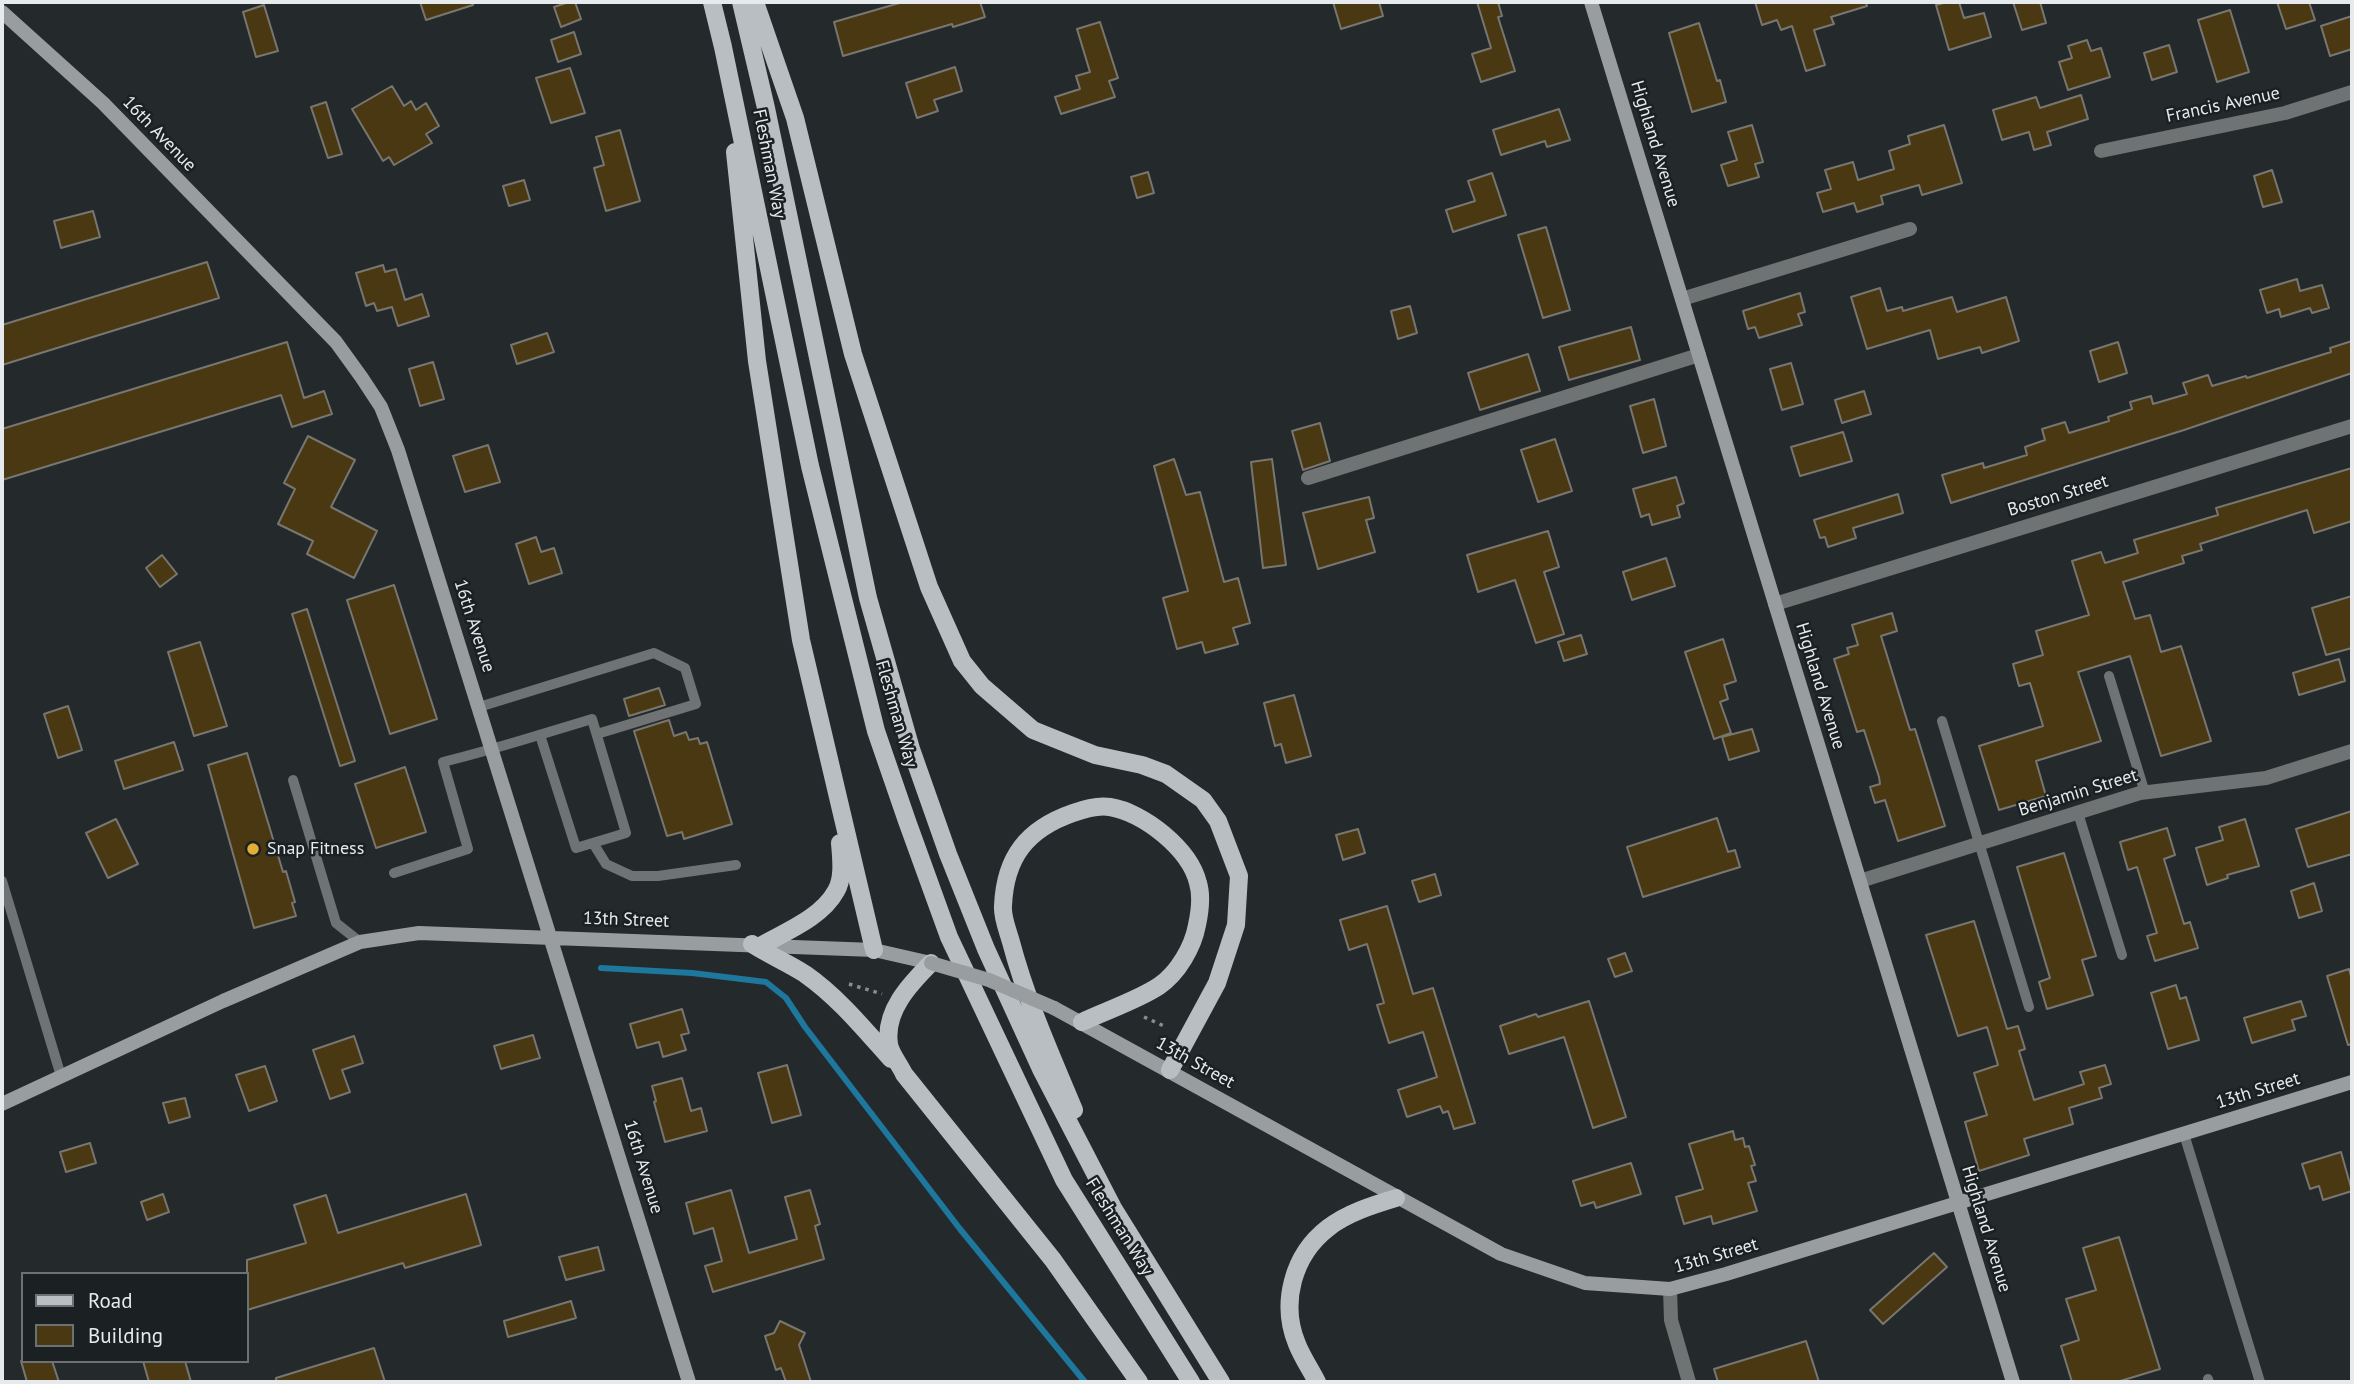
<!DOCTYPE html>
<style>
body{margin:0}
#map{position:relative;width:2354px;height:1384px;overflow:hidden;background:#24292c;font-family:"PT Sans",sans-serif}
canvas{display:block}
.frame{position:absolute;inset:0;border:4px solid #e6eaec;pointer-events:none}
.legend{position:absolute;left:21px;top:1272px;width:228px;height:91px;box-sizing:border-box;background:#1b2022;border:2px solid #6c7173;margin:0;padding:9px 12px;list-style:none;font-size:21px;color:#e6eaec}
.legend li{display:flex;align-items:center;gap:14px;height:35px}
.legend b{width:35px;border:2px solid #6c7173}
</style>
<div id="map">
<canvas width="2354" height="1384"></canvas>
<div class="frame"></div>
<ul class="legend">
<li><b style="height:9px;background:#b8bec1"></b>Road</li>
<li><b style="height:19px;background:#493812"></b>Building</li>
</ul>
</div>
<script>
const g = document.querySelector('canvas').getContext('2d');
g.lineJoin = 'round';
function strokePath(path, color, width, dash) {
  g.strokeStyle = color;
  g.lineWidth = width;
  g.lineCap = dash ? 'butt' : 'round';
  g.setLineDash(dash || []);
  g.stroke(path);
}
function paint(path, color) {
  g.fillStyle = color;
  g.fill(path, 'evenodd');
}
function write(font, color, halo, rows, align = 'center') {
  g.font = font + ' "PT Sans",sans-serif';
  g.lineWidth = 5;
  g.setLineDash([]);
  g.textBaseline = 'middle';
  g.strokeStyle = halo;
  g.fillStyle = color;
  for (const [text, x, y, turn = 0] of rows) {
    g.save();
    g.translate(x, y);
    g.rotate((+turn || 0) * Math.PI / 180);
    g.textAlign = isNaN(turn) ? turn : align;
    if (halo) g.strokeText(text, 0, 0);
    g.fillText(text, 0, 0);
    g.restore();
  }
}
strokePath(new Path2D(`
 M601 968 692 973 766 982 786 998 805 1027 960 1229 1085 1382`), '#1e779c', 6);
const building = new Path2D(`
 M420 2H473V5L426 20Z
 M569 2H575L581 19 561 27 554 7Z
 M903 2H980L985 17 953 27 952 24 843 56 834 22Z
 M1333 2H1379L1383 16 1341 29Z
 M1477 2H1498L1502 16 1498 17 1515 71 1481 82 1472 54 1491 48Z
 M1755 2H1866L1867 6 1831 17 1834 24 1814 30 1825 65 1806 71 1792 26 1781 30 1777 20 1762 25Z
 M1947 2H1959L1964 18 1984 13 1991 37 1949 50 1936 5Z
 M2013 2H2040L2046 23 2022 30Z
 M2277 2H2309L2315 20 2286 29Z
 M264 5 278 51 256 57 243 12Z
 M2230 10 2249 72 2217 82 2198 20Z
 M2352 16V49L2330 56 2321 26Z
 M1100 22 1118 78 1109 81 1115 97 1061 114 1055 97 1080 89 1076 76 1090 72 1077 29Z
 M1699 23 1717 81 1720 80 1726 102 1692 112 1669 33Z
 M574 32 581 54 558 62 551 40Z
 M2087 40 2091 51 2101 48 2110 77 2068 90 2059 62 2072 58 2068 46Z
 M2169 45 2177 72 2152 80 2144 53Z
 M955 67 962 91 934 100 938 111 917 118 906 83Z
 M570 68 585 113 551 123 536 78Z
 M392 86 404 106 411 101 416 110 426 103 439 126 426 134 432 143 394 165 389 157 383 161 352 109Z
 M2081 95 2088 119 2047 132 2051 145 2034 150 2029 132 2002 140 1993 110 2036 97 2040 108Z
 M326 102 342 154 328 158 311 107Z
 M1559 109 1570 140 1547 147 1545 141 1501 155 1493 130Z
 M1752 125 1763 162 1755 164 1759 177 1728 186 1721 165 1737 160 1728 132Z
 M1944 125 1962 183 1922 195 1919 185 1881 196 1883 204 1857 212 1854 203 1823 212 1817 193 1831 189 1825 170 1853 162 1858 180 1894 169 1889 151 1910 144 1908 136Z
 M620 130 640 201 606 211 594 168 604 165 596 137Z
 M2272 170 2282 202 2263 207 2254 176Z
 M1148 172 1154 193 1137 198 1131 177Z
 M1492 173 1506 215 1453 232 1446 210 1475 201 1468 181Z
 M524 180 530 200 509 206 503 186Z
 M93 211 100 237 61 248 54 221Z
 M1546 227 1570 310 1543 318 1518 235Z
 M207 262 219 298 2 365V325Z
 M383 265 385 272 396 269 405 300 422 294 429 316 398 326 392 307 377 311 374 303 366 306 356 273Z
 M2297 279 2300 291 2322 285 2329 308 2312 313 2310 308 2281 317 2279 309 2267 313 2260 290Z
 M1880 288 1887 311 1902 307 1903 311 1952 297 1957 312 2006 297 2019 341 1982 353 1980 347 1938 359 1930 330 1867 349 1851 297Z
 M1800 293 1805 312 1798 314 1802 325 1759 338 1755 327 1748 329 1743 311Z
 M1410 306 1417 333 1398 339 1391 311Z
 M1631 327 1640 360 1569 380 1559 347Z
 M547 333 554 352 517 364 511 345Z
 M2352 341V373L2184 430 1951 503 1942 475 1983 463 1984 468 2027 455 2025 447 2045 440 2042 429 2065 422 2069 433 2109 421 2108 417 2132 409 2130 402 2151 396 2153 404 2187 394 2183 383 2208 375 2212 386 2246 376 2247 378 2331 352 2330 348Z
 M287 342 304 398 324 391 332 414 292 427 281 395 2 480V429Z
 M2118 342 2127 373 2099 382 2090 351Z
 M1528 354 1540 391 1480 410 1468 373Z
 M433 362 444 399 420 406 409 369Z
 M1791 363 1803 404 1782 410 1770 369Z
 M1864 391 1871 414 1842 423 1835 400Z
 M1654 399 1666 446 1643 453 1630 406Z
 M1320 423 1330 461 1303 470 1292 431Z
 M1843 432 1852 461 1800 476 1791 447Z
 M308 436 355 460 331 507 377 531 354 578 307 554 313 541 278 524 295 489 284 483Z
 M1555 439 1572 491 1538 502 1521 450Z
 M488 445 500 482 465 492 453 456Z
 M1174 459 1186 495 1200 492 1224 582 1238 578 1250 623 1233 628 1238 644 1205 653 1202 642 1177 649 1163 598 1188 591 1154 466Z
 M1272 459 1286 565 1263 568 1251 462Z
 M2352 468V521L2314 533 2307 510 2200 544 2202 550 2182 556 2184 563 2123 582 2135 619 2150 615 2161 652 2181 646 2211 741 2161 756 2130 656 2078 672 2101 741 2036 761 2046 796 1999 810 1979 746 2043 726 2030 683 2019 686 2013 664 2043 655 2036 631 2089 615 2072 561 2101 552 2105 563 2138 553 2134 540 2218 515 2216 508Z
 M1676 477 1684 503 1677 506 1680 517 1652 525 1649 514 1641 517 1633 489Z
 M1898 494 1903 513 1853 528 1856 538 1828 547 1825 537 1820 538 1814 520Z
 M1369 497 1374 518 1366 520 1375 552 1318 569 1303 513Z
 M1548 531 1559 567 1544 572 1564 634 1536 643 1515 580 1478 592 1467 555Z
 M536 537 541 552 554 548 562 573 529 584 516 544Z
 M162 555 177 574 160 587 146 568Z
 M1666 558 1675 586 1632 600 1623 572Z
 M394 585 437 719 390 734 347 600Z
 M2352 596V648L2326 655 2312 608Z
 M307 609 355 761 340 766 292 614Z
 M1892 613 1897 631 1881 636 1910 730 1915 729 1945 826 1898 841 1885 800 1875 803 1870 787 1880 784 1879 777 1864 730 1857 732 1834 659 1849 654 1847 648 1858 645 1852 625Z
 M1581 635 1587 654 1564 661 1558 642Z
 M1723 639 1736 681 1724 685 1728 699 1720 702 1731 733 1714 739 1685 652Z
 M200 642 227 726 194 736 168 652Z
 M2339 659 2345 681 2299 695 2293 673Z
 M659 688 665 705 629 716 624 699Z
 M1294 695 1311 756 1286 763 1281 744 1275 746 1264 703Z
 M68 706 82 750 58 758 44 714Z
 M669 720 674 736 686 732 689 740 698 738 700 744 707 742 732 824 684 839 682 832 667 836 634 731Z
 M1752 729 1759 751 1729 760 1722 737Z
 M174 742 183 770 124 789 115 761Z
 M247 753 283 872 286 871 295 902 292 903 296 916 254 928 208 765Z
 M405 767 426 832 376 848 355 784Z
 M2352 811V854L2308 867 2296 829Z
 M1717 818 1728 852 1735 850 1740 867 1643 897 1627 847Z
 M116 819 138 864 108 878 86 833Z
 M2245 819 2259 866 2227 875 2228 878 2207 885 2196 848 2223 840 2219 827Z
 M2167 828 2175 855 2164 859 2184 924 2190 922 2198 948 2155 961 2147 936 2157 933 2137 867 2128 870 2120 842Z
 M1358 829 1365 853 1343 860 1336 835Z
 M2064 853 2096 956 2082 960 2093 995 2047 1009 2039 982 2050 978 2017 867Z
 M1435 874 1441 895 1419 902 1412 881Z
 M2314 883 2322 911 2299 918 2291 891Z
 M1387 906 1413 994 1433 988 1475 1123 1454 1129 1448 1111 1443 1113 1440 1106 1407 1117 1398 1090 1437 1077 1423 1032 1389 1043 1377 1005 1384 1003 1367 944 1349 950 1340 920Z
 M1974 921 2007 1029 2018 1026 2025 1049 2019 1051 2034 1100 2084 1084 2080 1072 2105 1065 2111 1084 2099 1088 2102 1098 2069 1108 2073 1124 2024 1139 2029 1155 1979 1171 1965 1122 1987 1115 1974 1073 1998 1065 1987 1027 1958 1036 1926 935Z
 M1625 953 1632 971 1615 977 1608 959Z
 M2349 969 2352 980V1044L2348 1045 2327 976Z
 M2176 985 2180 999 2186 997 2199 1040 2168 1049 2151 993Z
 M1589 1001 1626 1117 1593 1128 1564 1037 1509 1054 1500 1026 1536 1014 1538 1017Z
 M2301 1001 2306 1016 2292 1020 2295 1030 2252 1043 2244 1018Z
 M682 1009 689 1033 681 1035 686 1050 663 1057 659 1042 637 1048 630 1024Z
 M533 1035 540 1058 501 1069 494 1046Z
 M354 1036 363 1063 342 1070 350 1092 330 1099 313 1050Z
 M787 1065 801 1115 772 1123 758 1073Z
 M265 1066 277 1101 249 1111 236 1075Z
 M682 1078 691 1111 701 1108 707 1131 665 1142 654 1102 656 1101 652 1086Z
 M185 1098 190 1117 169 1123 163 1103Z
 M1733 1131 1735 1140 1743 1138 1745 1147 1749 1146 1755 1165 1751 1166 1756 1181 1748 1183 1757 1211 1713 1224 1711 1216 1684 1224 1676 1197 1703 1189 1689 1144Z
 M90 1143 96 1163 66 1172 60 1152Z
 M2341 1152 2352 1191 2323 1200 2319 1186 2310 1189 2302 1164Z
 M1631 1163 1641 1194 1596 1208 1594 1202 1581 1206 1573 1181Z
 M731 1190 749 1253 797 1239 785 1197 810 1190 820 1224 815 1226 824 1259 713 1292 705 1266 722 1261 713 1228 694 1234 686 1203Z
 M163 1194 169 1212 147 1220 141 1202Z
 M466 1194 481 1245 405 1268 403 1263 247 1310V1260L306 1243 294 1205 326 1195 338 1233Z
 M2119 1237 2160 1369 2117 1382H2072L2061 1346 2079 1340 2066 1299 2096 1290 2083 1248Z
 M598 1247 604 1270 566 1280 559 1257Z
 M1934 1253 1947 1267 1883 1324 1870 1310Z
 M571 1301 576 1318 508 1337 504 1321Z
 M780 1321 805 1333 799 1345 811 1382H786L781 1368 776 1370 765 1336 774 1333Z
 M1806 1341 1819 1382H1718L1714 1369Z
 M374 1348 385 1382H276V1378Z
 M21 1361H52L59 1382H27Z
 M143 1361H185L191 1382H149Z`);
paint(building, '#493812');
strokePath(building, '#787670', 2);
strokePath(new Path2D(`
 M849 984 882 994
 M1144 1017 1164 1026`), '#898d90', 3.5, [3.5, 5]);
strokePath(new Path2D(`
 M2109 676 2145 793
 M479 707 654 653 685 668 696 704 597 734
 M1942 721 2029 1007
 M293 780 336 923 360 942
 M2078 813 2122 955
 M593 843 606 864 632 876H658L736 865
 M394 873 468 849 443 762C493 750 542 734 592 719L626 833 576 848 540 735
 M2 881 61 1076
 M2184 1134 2260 1382
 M2208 1379 2209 1382`), '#707374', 10);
strokePath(new Path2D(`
 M2101 151 2285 113 2352 92
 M1682 299 1910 229
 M1308 478 1699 355
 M1775 604 2352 426
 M1860 881 2140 793 2266 778 2352 751
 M1670 1289 1671 1320 1689 1382`), '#707374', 14);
strokePath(new Path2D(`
 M1591 2 2013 1382
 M2 12 103 103 336 342 362 378 381 407 398 450 689 1382
 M1054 1008 1501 1254 1585 1283 1670 1289 1726 1274 2352 1082
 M2 1104 223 1001 360 942 419 933 874 950 931 963`), '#999da0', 14);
strokePath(new Path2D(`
 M712 2 723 47 810 466 876 731 907 821 949 937 1064 1180 1191 1382
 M741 2 766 108 868 598 911 749 948 854 986 949 1041 1069 1113 1208 1221 1382
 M755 2 795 118 853 354 929 587 962 661 982 686 1033 730 1095 755 1142 765 1166 774 1203 800 1218 821 1239 876 1236 925 1217 983 1170 1070
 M735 152 757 361 801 640 874 950
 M752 944C769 955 788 963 805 974 838 997 864 1029 891 1059
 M762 945C787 931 822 917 836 891 844 878 841 857 840 843
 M931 963C910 984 884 1011 889 1044 890 1053 900 1065 904 1074L1053 1260 1139 1382
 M1074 1110C1051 1055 1026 999 1011 942 1008 931 1002 917 1003 906 1005 857 1027 829 1073 813 1084 809 1098 805 1110 807 1143 812 1190 849 1198 883 1202 896 1200 911 1197 925 1193 947 1178 973 1159 986 1138 1000 1105 1011 1082 1022
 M1317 1382C1311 1370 1302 1357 1297 1344 1280 1303 1293 1255 1328 1228 1347 1213 1373 1205 1396 1198`), '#b8bec1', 18);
strokePath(new Path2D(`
 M931 963 989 980 1054 1008`), '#999da0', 14);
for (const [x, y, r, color] of [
 [253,849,7,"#e2af34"]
]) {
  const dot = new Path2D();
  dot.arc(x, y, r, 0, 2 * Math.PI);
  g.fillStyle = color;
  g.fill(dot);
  strokePath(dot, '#1b2022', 2.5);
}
write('18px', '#e6eaec', '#1b2022', [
 ["Francis Avenue",2223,105,-12],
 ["16th Avenue",159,134,46],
 ["Highland Avenue",1655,144,73],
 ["Fleshman Way",769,164,79],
 ["Boston Street",2058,496,-17],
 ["16th Avenue",474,626,72],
 ["Highland Avenue",1820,686,73],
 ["Fleshman Way",896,714,74],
 ["Benjamin Street",2078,793,-17],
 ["13th Street",626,920,2],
 ["13th Street",1195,1063,29],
 ["13th Street",2258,1091,-17],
 ["16th Avenue",643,1167,73],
 ["Fleshman Way",1119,1227,58],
 ["Highland Avenue",1986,1229,73],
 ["13th Street",1716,1256,-16]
]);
write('18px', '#e6eaec', '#1b2022', [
 ["Snap Fitness",267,849]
], 'left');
</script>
